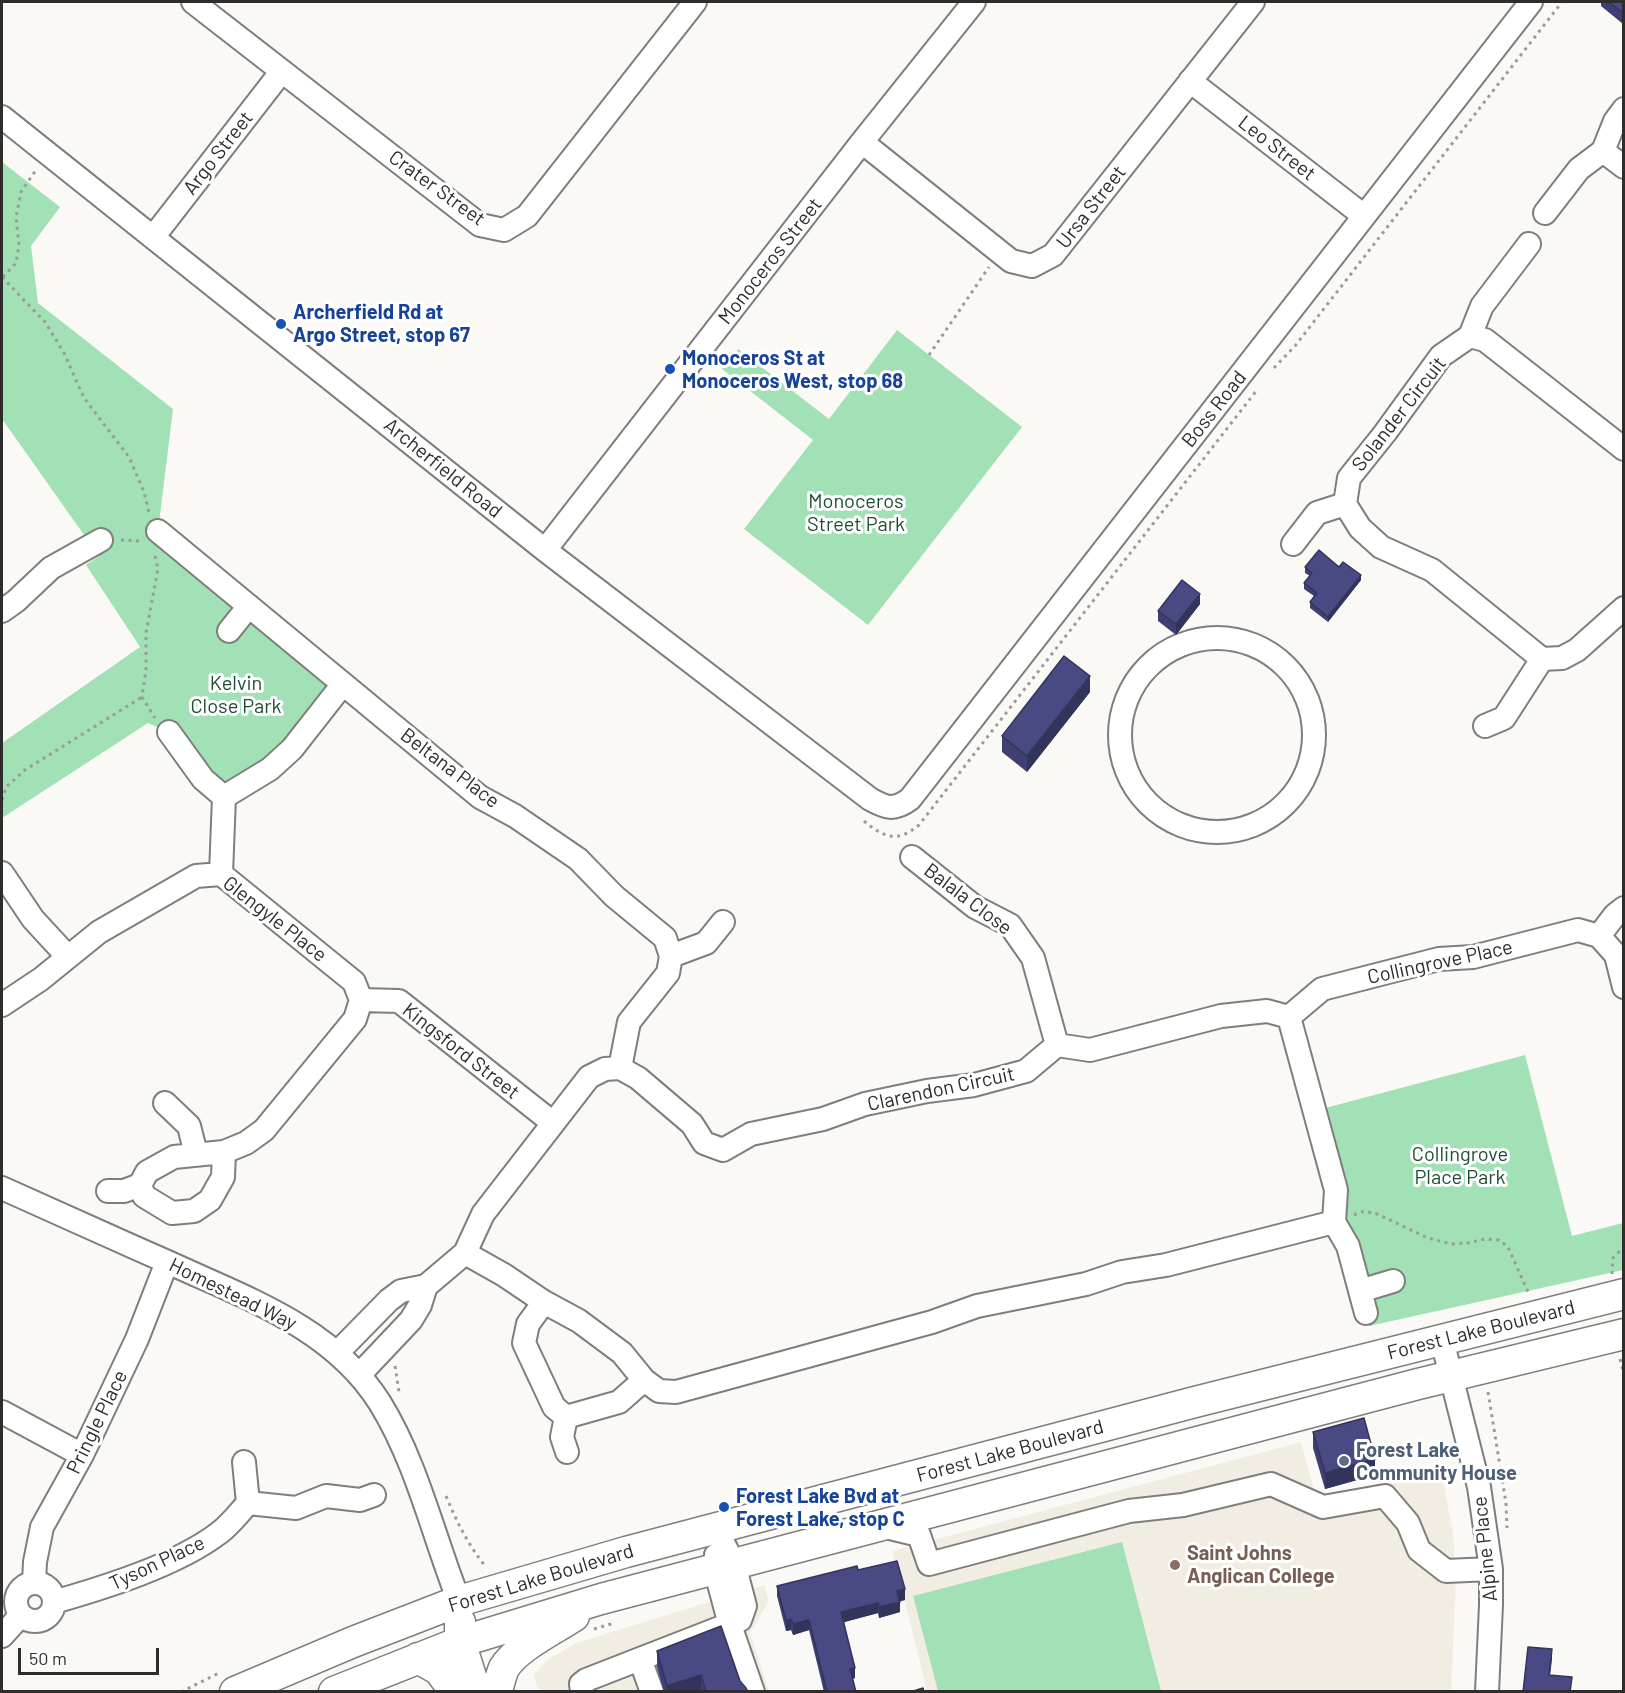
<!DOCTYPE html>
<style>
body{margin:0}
#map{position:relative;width:1625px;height:1693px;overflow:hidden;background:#fbf9f6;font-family:Barlow,sans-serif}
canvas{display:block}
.frame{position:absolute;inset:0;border:3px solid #2e2d2c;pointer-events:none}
.scale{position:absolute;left:18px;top:1648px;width:141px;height:27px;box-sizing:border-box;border:3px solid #2e2d2c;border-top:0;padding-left:8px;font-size:18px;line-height:21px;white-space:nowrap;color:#2e2d2c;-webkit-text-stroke:4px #fff;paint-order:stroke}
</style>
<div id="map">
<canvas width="1625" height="1693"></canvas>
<div class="frame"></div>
<div class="scale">50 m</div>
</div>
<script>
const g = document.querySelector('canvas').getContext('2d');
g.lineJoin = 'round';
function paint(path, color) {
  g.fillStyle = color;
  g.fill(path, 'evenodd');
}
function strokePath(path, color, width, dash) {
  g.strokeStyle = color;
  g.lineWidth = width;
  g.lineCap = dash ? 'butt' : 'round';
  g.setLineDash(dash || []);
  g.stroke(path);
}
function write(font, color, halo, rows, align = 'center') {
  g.font = font + ' Barlow,sans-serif';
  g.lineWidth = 6;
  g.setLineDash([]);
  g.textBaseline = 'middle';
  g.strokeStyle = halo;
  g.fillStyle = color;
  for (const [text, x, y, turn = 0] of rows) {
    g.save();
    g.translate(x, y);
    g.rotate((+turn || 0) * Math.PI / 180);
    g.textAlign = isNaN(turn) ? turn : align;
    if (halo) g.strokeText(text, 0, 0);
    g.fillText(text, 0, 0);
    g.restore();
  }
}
paint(new Path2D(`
 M1301 1442 1317 1500 1441 1469 1453 1534 1456 1579 1451 1691H927L892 1551Z
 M764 1585 769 1601 750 1633 769 1691H540L536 1684 534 1675 547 1660 576 1643Z`), '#f2ede3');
paint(new Path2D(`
 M2 162 60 207 31 246 38 303 173 409 158 531 343 684 292 749 224 797 169 732 148 723 2 818V743L140 647 86 565 99 556 2 419Z
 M897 330 1022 427 868 625 744 529 813 440 722 369 738 349 829 419Z
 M1525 1055 1572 1236 1623 1223V1270L1369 1326 1314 1111Z
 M1122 1542 1161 1691H938L913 1596Z`), '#a2e0b5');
const minor = new Path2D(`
 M193 2 480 225 504 230 527 216 695 2
 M1190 81 1364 216
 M2 117 545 550 870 799C886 808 894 811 910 799L1531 2
 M862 142 1011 261 1032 266 1053 255 1253 2
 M1603 151 1624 167
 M1545 213 1579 169 1603 151 1615 121 1624 109
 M154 236 282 71
 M1470 336 1482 306 1529 244
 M1624 449 1485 340 1470 336 1441 356 1385 433 1349 478 1345 504 1360 528 1381 547 1432 570 1542 659 1562 658 1577 650 1624 608
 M158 531 480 797 515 816 578 859 614 896 665 938 671 956 668 973 629 1022 620 1068
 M1293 544 1317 513 1345 504
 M545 550 862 142 974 2
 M2 611 16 601 51 568 101 540
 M229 631 249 606
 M1120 735a97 97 0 1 1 194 0a97 97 0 1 1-194 0Z
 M1485 726 1504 718 1542 659
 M169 732 203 779 224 797 270 769 292 749 343 684
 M912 857 975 907 1010 925 1033 958 1057 1045
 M2 873 33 919 68 957
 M221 874 224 797
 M1599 936 1615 915 1624 908
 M671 956 706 943 723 922
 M361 1000 399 1001 553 1123
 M2 1005 41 979 99 932 196 876 221 874 354 982 361 1000 355 1019 264 1130 246 1143 224 1152
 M1289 1017 1322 989 1439 959 1473 957 1578 930 1599 936 1616 955 1624 987
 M620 1068 638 1078 692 1124 704 1143 723 1150 751 1134 823 1119 865 1104 927 1091 974 1085 1026 1071 1057 1045 1090 1050 1221 1016 1267 1011 1289 1017 1336 1190 1334 1222 1348 1246 1366 1313
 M165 1103 189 1126 196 1154
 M2 1188C58 1213 115 1239 172 1264 248 1299 333 1328 380 1403 417 1463 433 1535 459 1601
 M108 1191H124L140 1185 147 1172 174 1157 224 1152 223 1177 210 1200 194 1211 172 1213 144 1196 140 1185
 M465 1253 504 1275 544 1302 579 1321 622 1353 644 1380 659 1391 676 1392 932 1322 977 1306 1086 1284 1122 1272 1166 1265 1334 1222
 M1360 1291 1393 1281
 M544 1302 528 1324 524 1343 554 1407 566 1417 619 1402 644 1380
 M1442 1340 1479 1487 1491 1569V1605L1487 1692
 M337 1353 389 1300 401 1291 426 1286
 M359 1375 411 1320 420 1305 426 1286 465 1253 483 1214 589 1077 605 1069 620 1068
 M2 1412 82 1455
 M566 1417 562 1437 567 1452
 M244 1462 248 1503 296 1508 326 1496 360 1500 374 1495
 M882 1526 919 1535 929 1564 1129 1511 1183 1505 1271 1484 1323 1507 1385 1496 1408 1523 1419 1550 1446 1571 1491 1569
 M716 1555 715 1569 730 1625 753 1692
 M34 1582 35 1562 42 1527 82 1455 137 1339 167 1262
 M16 1602a19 19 0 1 1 38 0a19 19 0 1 1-38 0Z
 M54 1602C106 1587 177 1565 219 1533 230 1525 239 1513 248 1503
 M2 1636 21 1615
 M640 1659 652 1692
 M582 1692 581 1684 586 1680 740 1620 745 1606 734 1564 716 1529`);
const major = new Path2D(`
 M460 1622V1642L476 1692
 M418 1658 439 1670 455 1692
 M497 1691C499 1684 501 1675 504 1668 517 1647 553 1630 574 1616
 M235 1692 353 1642 459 1601 626 1552 1195 1402 1624 1294
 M334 1692 460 1642 601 1599 1418 1384 1624 1334`);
strokePath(minor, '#807e7c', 26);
strokePath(major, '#807e7c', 33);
strokePath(new Path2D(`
 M2 277 45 322 64 353 84 398 129 457 144 492 149 513
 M3 277 16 263 19 245 16 217 21 192 36 170
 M929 355 989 267
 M1274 368 1295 346 1562 2
 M121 540 141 541
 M155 556 158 569 146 633V670L142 697 155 718
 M2 800 6 787 25 770 142 697
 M864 821C884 838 898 843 919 825L1257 390
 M1354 1215 1364 1211 1377 1214 1428 1238 1451 1244 1468 1243 1485 1239 1499 1240 1508 1247 1529 1294
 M1612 1274 1613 1258 1624 1247
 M1620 1359 1624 1374
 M395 1366 399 1392
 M1488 1392 1506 1503 1507 1528
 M446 1496C457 1522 468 1545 486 1567
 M594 1629 614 1623
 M181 1692 219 1673`), '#9c9b99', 3, [3, 4.5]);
strokePath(minor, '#fff', 22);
strokePath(major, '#fff', 30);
paint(new Path2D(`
 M1601 2H1623V24L1601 6Z
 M1305 567H1339L1361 580 1328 622 1310 608V602L1314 596 1304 589V583L1310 576 1305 573Z
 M1200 604 1176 635 1158 621V611Z
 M1090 692 1027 772 1002 752V736Z
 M1313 1432 1375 1475 1325 1489 1313 1448Z
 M858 1570 905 1600 900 1601V1612L879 1618 878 1613 844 1622 855 1678 853 1679 856 1692H824L809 1630 793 1635 791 1630 786 1631 777 1596V1586Z
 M657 1651 740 1681 748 1692H701V1690L697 1692H664L657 1667Z`), '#3f4071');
paint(new Path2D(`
 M1361 575V580L1328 622V617Z
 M1200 594V604L1176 635V624Z
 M1090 676V692L1027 772V756Z
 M1375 1459V1475L1325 1489V1473Z
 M905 1589V1600L897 1602V1591Z
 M900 1602V1612L879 1618V1607Z
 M878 1603V1613L841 1623V1612Z
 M791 1619V1630L786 1631V1621Z
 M809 1620V1630L793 1635V1624Z
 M1552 1649V1659L1549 1685V1675Z
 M855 1668V1678L850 1679V1669Z
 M701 1675V1690L697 1692H667V1686Z`), '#33345c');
const building = new Path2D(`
 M1609 2H1623V13Z
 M1319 550 1339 567 1343 562 1361 575 1328 617 1310 602 1317 593 1304 583 1312 573 1305 567Z
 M1182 580 1200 594 1176 624 1158 611Z
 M1064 656 1090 676 1027 756 1002 736Z
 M1364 1418 1375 1459 1325 1473 1313 1432Z
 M897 1561 905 1589 897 1591 900 1602 879 1607 878 1603 841 1612 855 1668 850 1669 856 1692H827L809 1620 793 1624 791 1619 786 1621 777 1586 857 1566 858 1570Z
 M721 1626 740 1681 746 1688 748 1692H706L701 1675 667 1686 657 1651Z
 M1528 1647 1552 1649 1549 1675 1572 1677 1570 1692H1523Z
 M923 1688 924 1692H910Z`);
paint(building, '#494a83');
strokePath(building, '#33345c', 1.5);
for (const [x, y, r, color] of [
 [281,324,6,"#1a4fb4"],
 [670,369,6,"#1a4fb4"],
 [1344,1461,6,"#5c6f8a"],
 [724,1507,6,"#1a4fb4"],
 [1175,1565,6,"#8d6e63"]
]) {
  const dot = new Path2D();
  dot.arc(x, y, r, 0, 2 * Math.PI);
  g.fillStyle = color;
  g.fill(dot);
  strokePath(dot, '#fff', 2);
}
write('20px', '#2e2d2c', '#fff', [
 ["Leo Street",1277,148,38],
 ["Argo Street",218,153,-52],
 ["Crater Street",437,188,36],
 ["Ursa Street",1091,207,-52],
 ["Monoceros Street",770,261,-52],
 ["Boss Road",1214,409,-52],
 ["Solander Circuit",1399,414,-52],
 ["Archerfield Road",443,468,39],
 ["Beltana Place",450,768,37],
 ["Balala Close",968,899,37],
 ["Glengyle Place",275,919,38],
 ["Collingrove Place",1440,962,-12],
 ["Kingsford Street",461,1051,38],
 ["Clarendon Circuit",941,1089,-12],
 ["Homestead Way",233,1294,26],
 ["Forest Lake Boulevard",1481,1330,-14],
 ["Pringle Place",97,1422,-64],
 ["Forest Lake Boulevard",1010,1451,-15],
 ["Alpine Place",1485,1549,-96],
 ["Tyson Place",157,1563,-25],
 ["Forest Lake Boulevard",541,1578,-17]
]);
write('bold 20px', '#164399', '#fff', [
 ["Archerfield Rd at",293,312],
 ["Argo Street, stop 67",293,335],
 ["Monoceros St at",682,358],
 ["Monoceros West, stop 68",682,381],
 ["Forest Lake Bvd at",736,1496],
 ["Forest Lake, stop C",736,1519]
], 'left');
write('20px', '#1d4d30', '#fff', [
 ["Monoceros",856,501],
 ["Street Park",856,524],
 ["Kelvin",236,683],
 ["Close Park",236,706],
 ["Collingrove",1460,1154],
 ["Place Park",1460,1177]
]);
write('bold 20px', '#4e5e75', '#fff', [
 ["Forest Lake",1356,1450],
 ["Community House",1356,1473]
], 'left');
write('bold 20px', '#785e54', '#fff', [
 ["Saint Johns",1187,1553],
 ["Anglican College",1187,1576]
], 'left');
</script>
